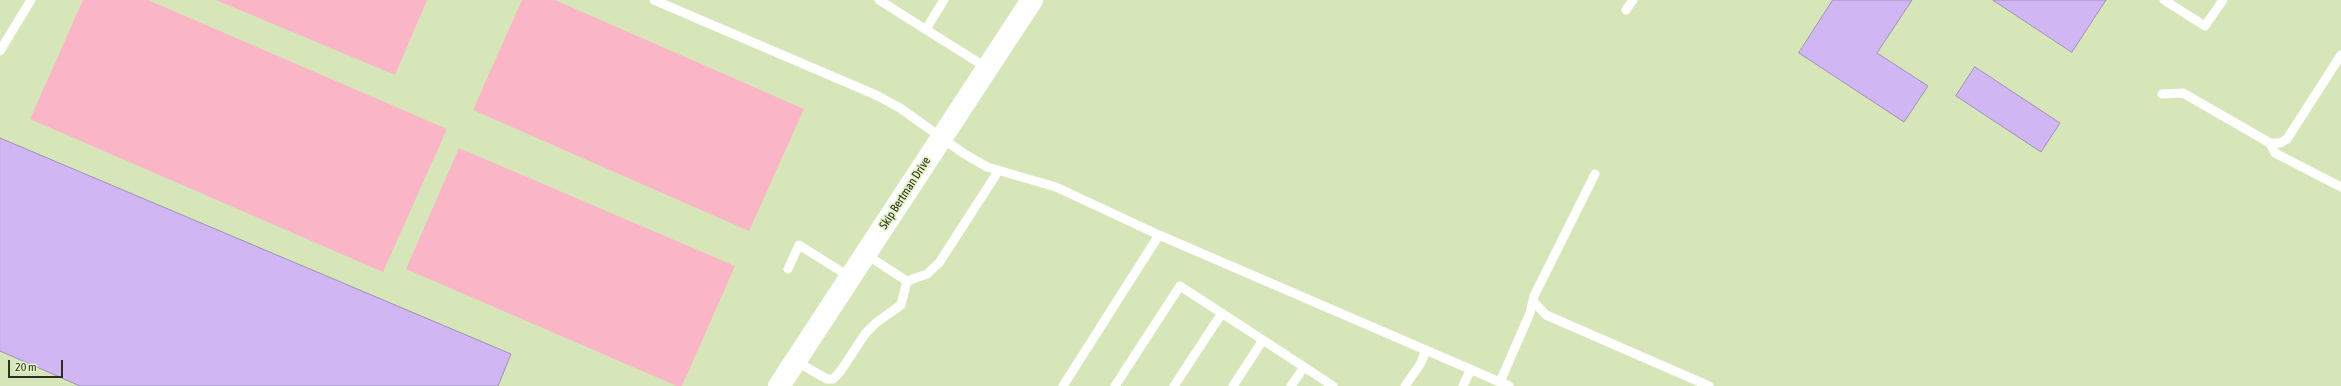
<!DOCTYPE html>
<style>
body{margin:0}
#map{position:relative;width:2341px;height:386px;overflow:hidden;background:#d7e6b9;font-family:"Asap Condensed",sans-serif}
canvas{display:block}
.scale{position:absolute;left:8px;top:360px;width:55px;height:18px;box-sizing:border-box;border:2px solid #2b301f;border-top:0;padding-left:5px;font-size:12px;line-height:14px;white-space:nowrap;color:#2b301f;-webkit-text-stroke:3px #e4f3c6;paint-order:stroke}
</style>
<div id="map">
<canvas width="2341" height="386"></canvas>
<div class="scale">20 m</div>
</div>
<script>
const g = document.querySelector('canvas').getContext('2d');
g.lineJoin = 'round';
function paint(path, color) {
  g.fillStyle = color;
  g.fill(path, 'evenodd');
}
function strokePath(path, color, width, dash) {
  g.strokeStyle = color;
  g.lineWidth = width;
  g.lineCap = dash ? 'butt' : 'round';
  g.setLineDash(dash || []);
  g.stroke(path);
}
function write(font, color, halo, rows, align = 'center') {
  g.font = font + ' "Asap Condensed",sans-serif';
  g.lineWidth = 3.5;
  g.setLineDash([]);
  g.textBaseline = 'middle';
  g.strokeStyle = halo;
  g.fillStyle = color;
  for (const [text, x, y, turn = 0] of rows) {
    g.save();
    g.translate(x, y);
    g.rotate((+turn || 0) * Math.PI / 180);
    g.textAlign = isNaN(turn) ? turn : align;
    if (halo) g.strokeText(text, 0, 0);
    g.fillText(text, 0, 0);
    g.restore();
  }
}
paint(new Path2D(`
 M83 0H148L447 129 383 272 30 119Z
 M216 0H427L395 75Z
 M522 0H555L804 109 749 231 473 110Z
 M459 148 735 266 682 386H677L406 269Z`), '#fab6c7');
const building = new Path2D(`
 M1833 0H1912L1877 53 1928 86 1904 122 1799 53Z
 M1993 0H2106L2072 52Z
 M1975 67 2060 123 2041 152 1956 96Z
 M0 138 511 354 498 386H80L0 351Z`);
paint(building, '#d0b7f4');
strokePath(building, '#a090b9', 1);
strokePath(new Path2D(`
 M654 0 876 95 900 108 963 153 987 167 1056 187 1159 235 1509 386
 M879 0 987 68
 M2164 0 2205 26 2223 0
 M1626 10 1633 0
 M926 29 944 0
 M0 51 31 0
 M2162 94 2183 93 2270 143H2280L2287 139 2341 55
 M2270 143 2275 153 2341 187
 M865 254 907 281 927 274 939 263 999 170
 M788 269 799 245 850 277
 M1533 301 1546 315 1709 386
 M1263 340 1333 386
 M795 361 827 379H833L840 372 865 334 877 322 901 305 907 281
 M1500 382 1530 313 1534 296 1595 174
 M1063 386 1159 235
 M1115 386 1180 286 1263 340 1233 386
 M1174 386 1222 313
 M1291 386 1304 367
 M1405 386 1421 363 1426 350
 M1463 386 1471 369`), '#fff', 9);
strokePath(new Path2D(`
 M779 386 1032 0`), '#fff', 22);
write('12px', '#2b301f', '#e4f3c6', [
 ["Skip Bertman Drive",905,193,-57]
]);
</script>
